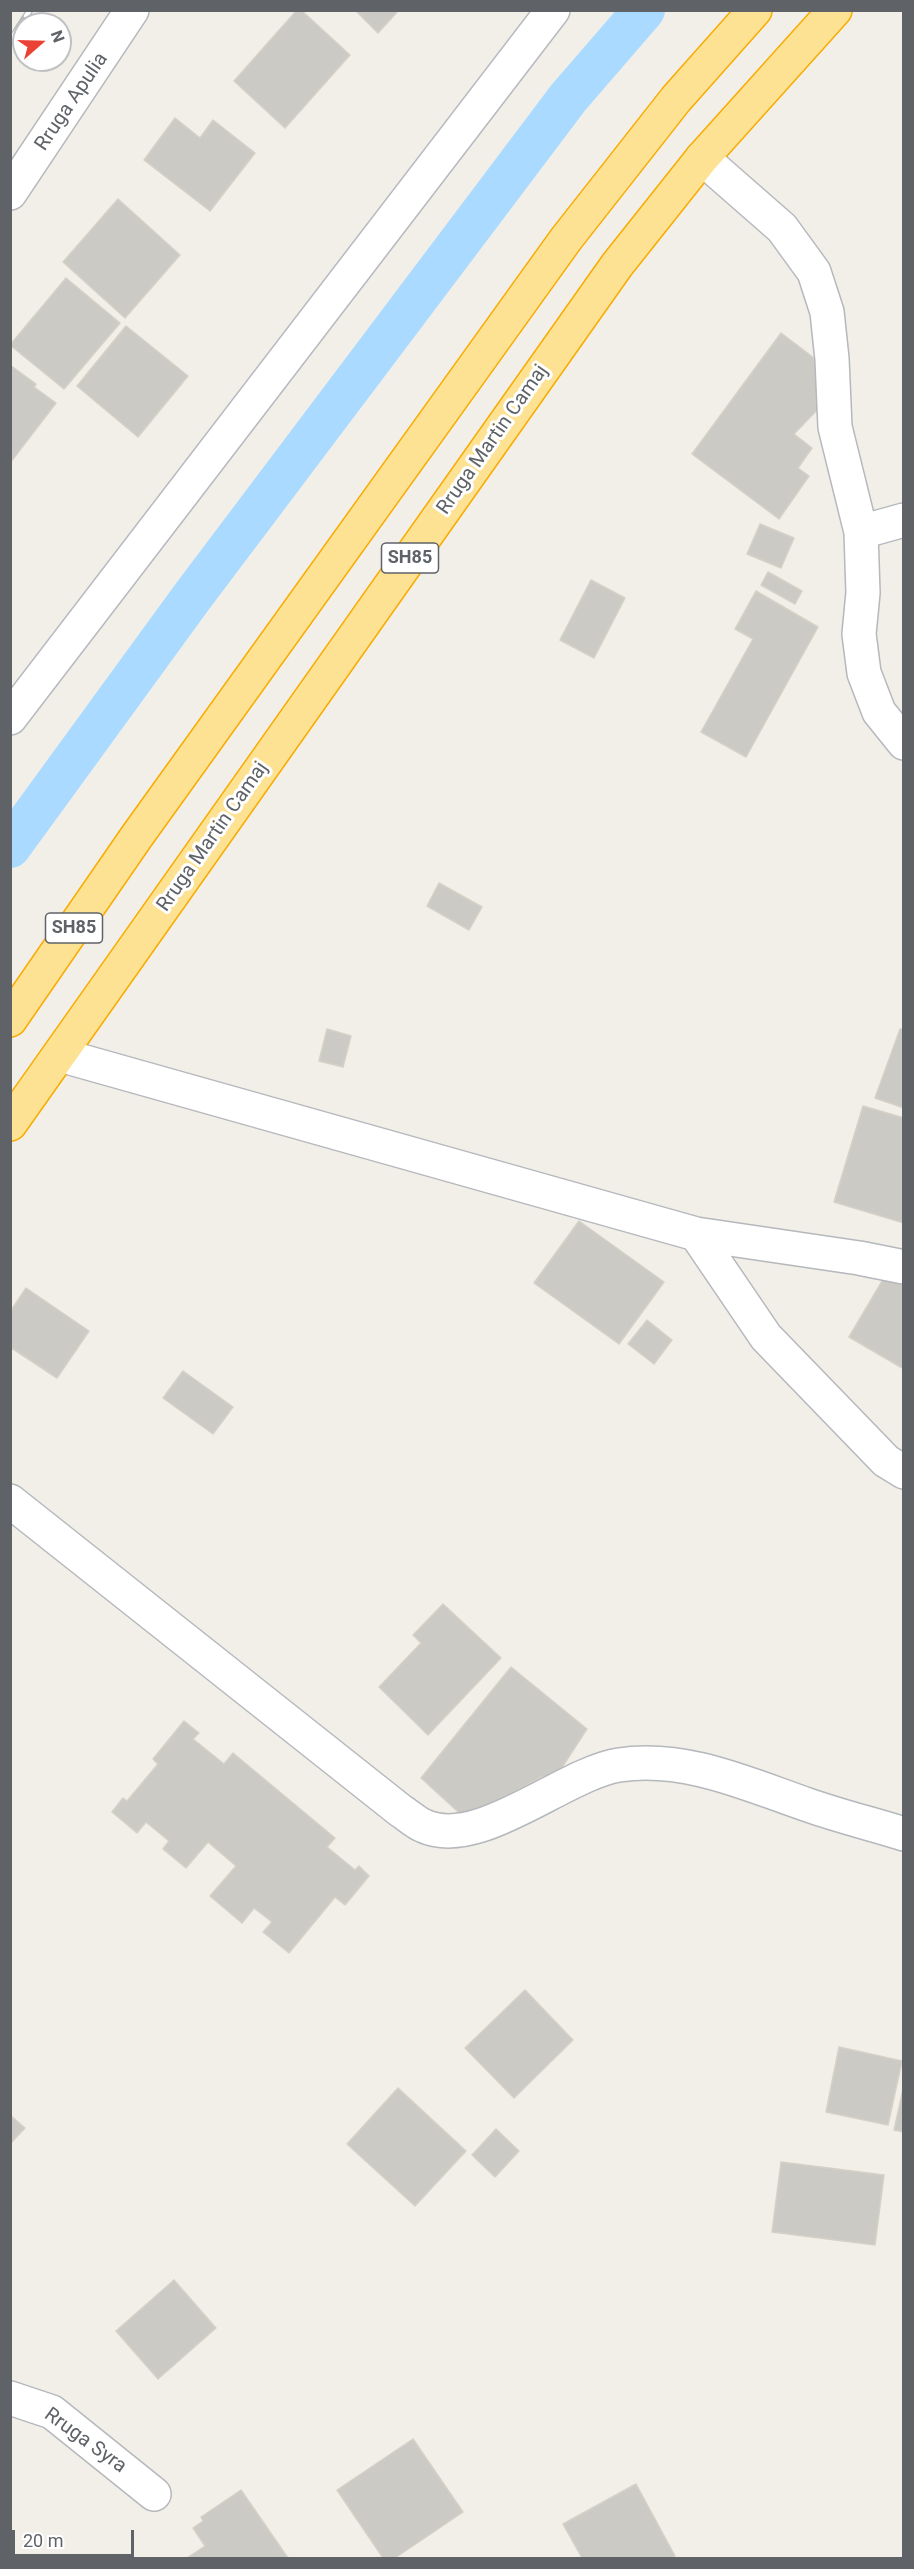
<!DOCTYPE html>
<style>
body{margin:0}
#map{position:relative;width:914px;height:2569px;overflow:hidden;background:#f1efe8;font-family:Roboto,sans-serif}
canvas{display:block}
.frame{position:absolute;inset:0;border:12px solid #5f6368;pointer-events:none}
.north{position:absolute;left:12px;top:12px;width:60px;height:60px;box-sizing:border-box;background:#fff;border:2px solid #bfc1c3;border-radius:50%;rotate:70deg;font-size:16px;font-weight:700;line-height:24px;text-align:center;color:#5f6368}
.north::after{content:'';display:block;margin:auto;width:21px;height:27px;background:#ea4335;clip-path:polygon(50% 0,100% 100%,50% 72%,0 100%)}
.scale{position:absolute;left:12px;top:2530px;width:122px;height:27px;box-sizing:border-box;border:3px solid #5f6368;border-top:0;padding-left:8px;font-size:18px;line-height:21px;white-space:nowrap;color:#5f6368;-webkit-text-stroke:4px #fff;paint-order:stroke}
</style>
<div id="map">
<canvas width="914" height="2569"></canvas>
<div class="frame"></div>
<div class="north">N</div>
<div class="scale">20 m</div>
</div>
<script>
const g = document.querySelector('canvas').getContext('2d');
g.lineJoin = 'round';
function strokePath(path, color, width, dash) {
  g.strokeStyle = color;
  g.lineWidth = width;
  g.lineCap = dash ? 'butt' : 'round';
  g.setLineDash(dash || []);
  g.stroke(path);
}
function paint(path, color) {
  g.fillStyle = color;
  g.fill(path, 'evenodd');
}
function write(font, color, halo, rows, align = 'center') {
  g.font = font + ' Roboto,sans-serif';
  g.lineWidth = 6;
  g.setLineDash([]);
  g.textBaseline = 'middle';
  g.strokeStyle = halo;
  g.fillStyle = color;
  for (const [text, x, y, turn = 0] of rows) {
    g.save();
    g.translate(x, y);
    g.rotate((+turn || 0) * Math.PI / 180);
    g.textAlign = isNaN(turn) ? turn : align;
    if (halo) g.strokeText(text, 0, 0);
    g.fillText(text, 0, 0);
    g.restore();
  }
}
strokePath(new Path2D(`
 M10 847 192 597 568 98 644 10`), '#aadaff', 42);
const building = new Path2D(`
 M297 10H301L350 55 285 128 234 81Z
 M355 10H399L378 33Z
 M175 118 200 138 213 120 255 153 210 211 144 160Z
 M118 199 180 255 125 318 63 262Z
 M66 278 120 323 64 389 10 345Z
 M126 326 188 376 138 437 77 386Z
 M781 333 814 358 823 404 794 434 812 448 798 468 809 476 779 519 692 454Z
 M10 365 36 384 34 387 56 403 10 463Z
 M760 524 794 538 781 568 747 554Z
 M768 572 802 591 795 604 761 585Z
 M591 580 625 598 594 658 560 640Z
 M756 591 818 627 746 757 701 732 753 639 735 629Z
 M439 883 482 907 469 930 427 906Z
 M327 1029 351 1036 343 1067 319 1061Z
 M900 1029 904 1030V1108L875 1098Z
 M863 1106 904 1118V1223L834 1202Z
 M579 1221 664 1282 619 1344 534 1283Z
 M891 1266 904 1274V1369L849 1337Z
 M26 1288 89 1331 57 1378 10 1347V1312Z
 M647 1320 672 1340 654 1364 628 1344Z
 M183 1371 233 1407 213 1434 163 1398Z
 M443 1604 501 1658 428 1735 379 1687 421 1643 413 1635Z
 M511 1667 587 1729 557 1775 541 1777 466 1819 421 1778Z
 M184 1721 199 1733 193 1739 224 1764 233 1753 335 1838 327 1847 355 1870 359 1866 369 1876 345 1905 335 1897 289 1953 263 1932 272 1922 254 1908 242 1923 210 1896 236 1866 208 1842 186 1868 163 1849 169 1841 146 1822 137 1833 112 1812 123 1798 127 1801 158 1764 153 1759Z
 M525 1990 573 2040 514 2098 465 2048Z
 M839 2047 902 2061 888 2125 826 2112Z
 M904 2085V2132L894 2130Z
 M398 2088 466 2151 415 2206 347 2144Z
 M10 2115 25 2128 10 2144Z
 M496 2129 519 2151 495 2177 472 2155Z
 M781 2162 884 2175 875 2245 772 2232Z
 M174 2280 216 2328 158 2379 116 2331Z
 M413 2439 463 2512 395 2558H383L337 2490Z
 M636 2484 675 2556 671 2558H582L563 2524Z
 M241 2490 288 2558H187L205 2546 193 2528 203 2521 201 2517Z`);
paint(building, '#cccac5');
strokePath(building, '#d6d1c6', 1.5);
const street = new Path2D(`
 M702 158 782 228 814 272 827 312 832 359 835 427 861 532 863 593 859 634 864 673 879 712 904 743
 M10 193 132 10
 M861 532 904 520
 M60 1055 696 1234 859 1258 904 1267
 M696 1234 766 1337 886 1461 904 1472
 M10 1501 401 1811C409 1816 416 1823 424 1826 479 1851 563 1774 619 1765 685 1755 747 1784 808 1805 839 1816 872 1824 904 1834
 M10 2398 52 2412 154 2494`);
const secondary = new Path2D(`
 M10 718 553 10`);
const highway = new Path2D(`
 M10 1020 137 836 566 239 676 99 755 10
 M10 1124 617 265 702 158 835 10`);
strokePath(street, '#b5b8bc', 36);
strokePath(secondary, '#b6babf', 36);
strokePath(highway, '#f9ab00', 36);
strokePath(street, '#fff', 33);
strokePath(secondary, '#fff', 33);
strokePath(highway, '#fde293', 33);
const rail = new Path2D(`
 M10 41 30 10`);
strokePath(rail, '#b6b7b8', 7);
strokePath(rail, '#fff', 4.5, [14]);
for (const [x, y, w] of [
 [410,558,57],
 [74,928,57]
]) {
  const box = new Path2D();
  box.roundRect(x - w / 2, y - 15, w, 30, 4.5);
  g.fillStyle = '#fff';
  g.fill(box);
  strokePath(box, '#5f6368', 1.5);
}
write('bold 18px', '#5f6368', null, [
 ["SH85",410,558],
 ["SH85",74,928]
]);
write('20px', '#5f6368', '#fff', [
 ["Rruga Apulia",72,102,-56],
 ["Rruga Martin Camaj",493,440,-55],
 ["Rruga Martin Camaj",213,837,-55],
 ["Rruga Syra",85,2441,36]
]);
</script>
